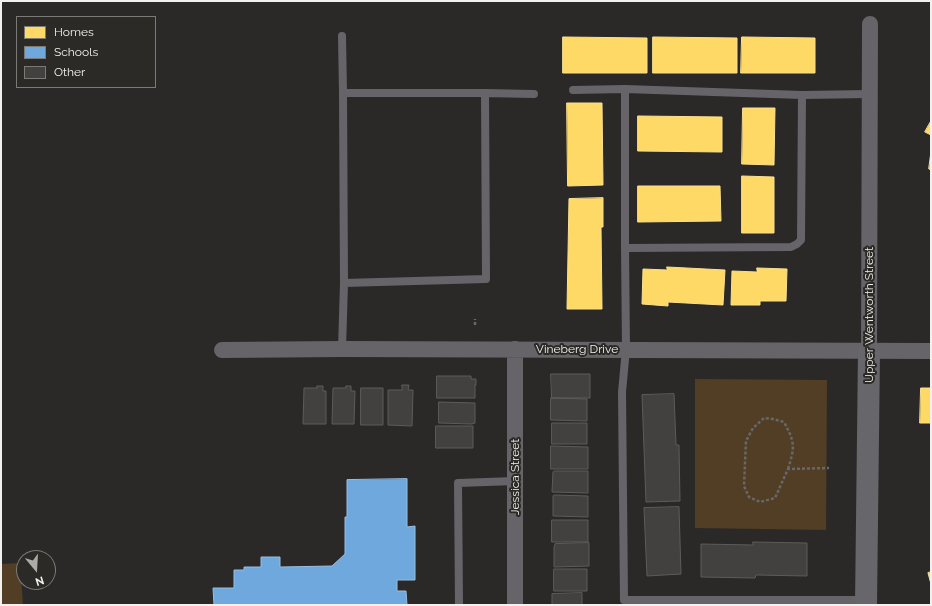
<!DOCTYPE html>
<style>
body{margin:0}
#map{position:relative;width:932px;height:606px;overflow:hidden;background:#2b2927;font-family:Raleway,sans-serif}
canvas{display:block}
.frame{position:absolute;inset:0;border:2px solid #f3f1ef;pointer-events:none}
.legend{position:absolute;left:16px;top:16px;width:140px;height:72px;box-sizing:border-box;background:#2c2a26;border:1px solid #7c7a76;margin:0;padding:5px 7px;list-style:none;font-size:12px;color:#f3f1ef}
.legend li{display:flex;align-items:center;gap:8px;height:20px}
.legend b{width:20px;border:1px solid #7c7a76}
.north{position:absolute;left:16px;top:550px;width:40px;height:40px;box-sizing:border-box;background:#2c2a26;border:1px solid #7c7a76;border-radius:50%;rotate:162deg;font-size:11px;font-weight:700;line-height:16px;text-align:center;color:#f3f1ef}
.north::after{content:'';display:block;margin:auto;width:14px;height:18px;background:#adaba9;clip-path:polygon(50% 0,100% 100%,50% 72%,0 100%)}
</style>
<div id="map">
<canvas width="932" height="606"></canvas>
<div class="frame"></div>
<ul class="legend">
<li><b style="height:11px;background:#ffd966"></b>Homes</li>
<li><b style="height:11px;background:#6fa8dc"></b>Schools</li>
<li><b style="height:11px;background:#42413f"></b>Other</li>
</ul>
<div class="north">N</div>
</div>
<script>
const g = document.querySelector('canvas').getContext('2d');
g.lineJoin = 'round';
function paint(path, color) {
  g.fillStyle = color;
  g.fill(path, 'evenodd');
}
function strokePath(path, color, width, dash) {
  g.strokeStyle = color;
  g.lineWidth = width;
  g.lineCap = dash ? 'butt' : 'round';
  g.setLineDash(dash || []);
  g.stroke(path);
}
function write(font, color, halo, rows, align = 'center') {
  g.font = font + ' Raleway,sans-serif';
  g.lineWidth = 4;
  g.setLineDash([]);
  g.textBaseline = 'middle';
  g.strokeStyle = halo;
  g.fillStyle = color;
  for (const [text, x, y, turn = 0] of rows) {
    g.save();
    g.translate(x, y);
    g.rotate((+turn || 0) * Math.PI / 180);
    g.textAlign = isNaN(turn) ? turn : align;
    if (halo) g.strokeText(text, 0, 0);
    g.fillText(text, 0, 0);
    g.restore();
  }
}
paint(new Path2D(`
 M695 379 827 380 826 530 695 528Z
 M20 563 23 605H1V564Z`), '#513e24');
const homes = new Path2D(`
 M563 37 647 38V73H563Z
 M653 37 737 38V73H653Z
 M742 37 815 38V73H741Z
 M567 103H602L603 185 568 186Z
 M743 108H775L774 165 742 164Z
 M638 116 722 117V152L638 151Z
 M931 121V135L925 132Z
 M931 152V170L929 169Z
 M742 176 774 177V233H742Z
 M638 186H720L721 221 638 222Z
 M603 198V227H601L602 309H567L569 199Z
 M667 267 725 270 723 305 668 302V306L642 304 643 269 667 270Z
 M757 268 787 269 786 301H760V305H731L732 271 757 272Z
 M921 388H931V423H920Z
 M931 572V584L928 573Z`);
paint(homes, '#ffd966');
strokePath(homes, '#fbe08f', 1);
const schools = new Path2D(`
 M407 479V527L415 526V580H397V591H406L407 605H214L213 588H234V570H244V567H261V557H280V567L332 566 345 554V517H347V480Z`);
paint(schools, '#6fa8dc');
strokePath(schools, '#97bee2', 1);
const building = new Path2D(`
 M551 374H590V398H552Z
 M437 376H471V379H476V385H475V398H437Z
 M402 385H409L408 390H413L412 426 388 425V390H402Z
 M317 386H323V391H326V424H303L304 388H317Z
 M346 386H351V391H355L354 424H332L333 388H346Z
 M361 388H383V425H361Z
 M674 394 676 445H679L680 501 646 502 642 395Z
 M551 398 587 399V421L551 420Z
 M439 402 475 403V423L472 424 439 423Z
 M552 423H587V444H552Z
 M436 426H473V448H436Z
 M551 446 588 447V469H551Z
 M555 471H588V493L552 492 553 472Z
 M555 495 588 496V517L553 516V496Z
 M679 507 681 574 647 576 644 508Z
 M552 520H588V542H552Z
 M753 542 807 543V576L756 575 755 578 701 577V544L753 545Z
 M589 543V566L554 567V547L555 544Z
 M554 569H587V591H554Z
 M582 593V605H552V594Z`);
paint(building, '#42413f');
strokePath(building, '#5d5c5a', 1);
strokePath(new Path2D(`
 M475 325V319
 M788 469C795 447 795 442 784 422L773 419 764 418 753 428 746 441 744 486 749 497 760 502 775 498 788 469 829 468`), '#68676a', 2.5, [3, 2]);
strokePath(new Path2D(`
 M342 36 343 93
 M573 90 625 89 802 95 869 94
 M485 93 534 94
 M802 95 801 240 797 244 791 247 625 248 626 349 622 392 624 600H866
 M625 248V89
 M342 349 344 283 343 93H485L486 279 344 283
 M459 605 458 483 515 481`), '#666468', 8);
strokePath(new Path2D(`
 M515 349V605
 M222 350 342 349 931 351
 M869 351 870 24`), '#666468', 16);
strokePath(new Path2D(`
 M866 605 869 351`), '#67666a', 22);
write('12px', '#f3f1ef', '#2c2a26', [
 ["Upper Wentworth Street",869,315,-90],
 ["Vineberg Drive",577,349],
 ["Jessica Street",515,477,-90]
]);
</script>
